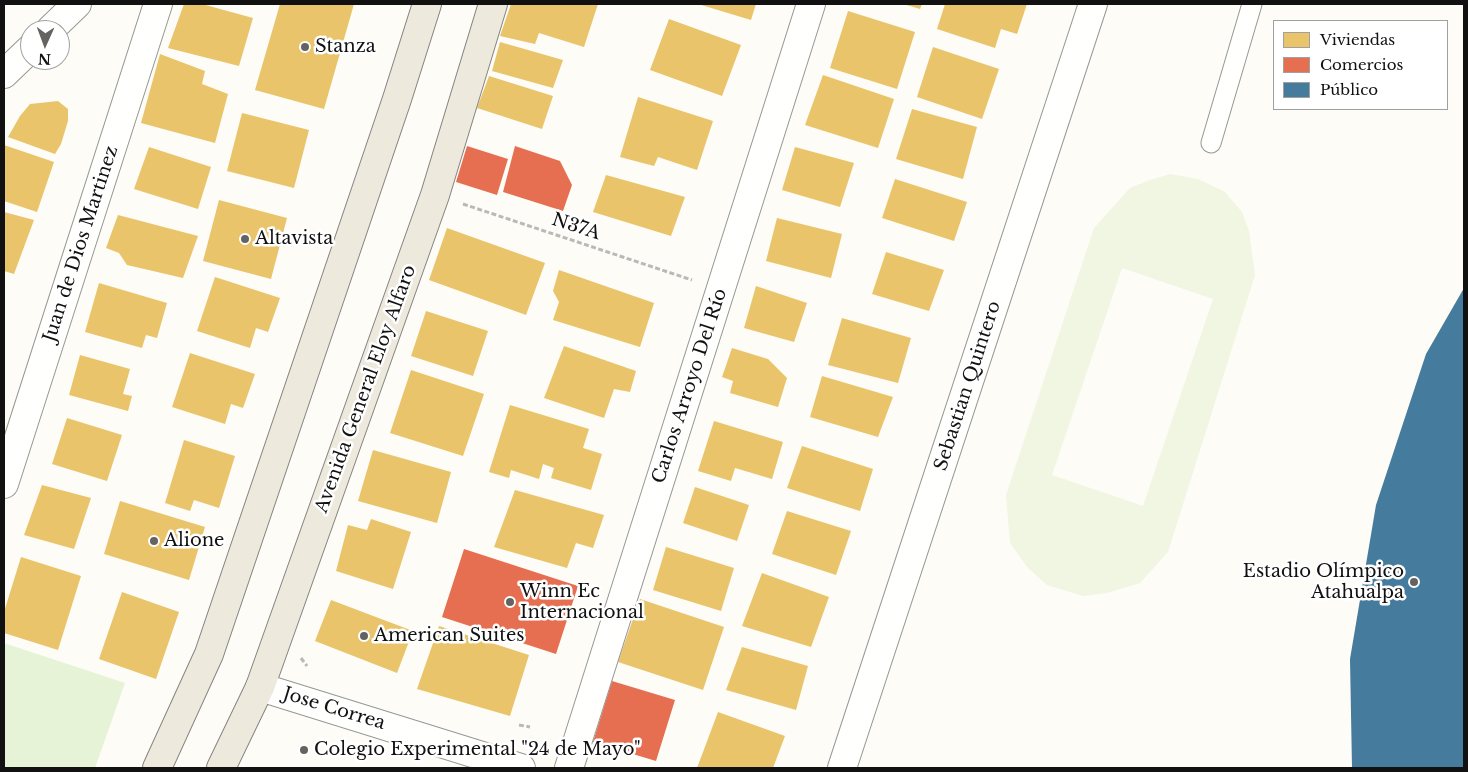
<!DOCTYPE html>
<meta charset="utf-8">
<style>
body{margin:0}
#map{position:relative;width:1468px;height:772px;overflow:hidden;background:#fdfcf7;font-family:"Libre Baskerville",serif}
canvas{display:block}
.frame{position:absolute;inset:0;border:5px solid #111;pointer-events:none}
.legend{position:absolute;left:1273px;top:20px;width:175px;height:90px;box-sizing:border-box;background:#fff;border:1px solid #a0a0a0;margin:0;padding:6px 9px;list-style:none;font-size:15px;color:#111}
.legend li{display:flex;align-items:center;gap:10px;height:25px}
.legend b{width:25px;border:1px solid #a0a0a0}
.north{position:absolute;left:20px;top:20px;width:50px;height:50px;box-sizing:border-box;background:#fff;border:1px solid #a0a0a0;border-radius:50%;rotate:182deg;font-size:14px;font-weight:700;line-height:20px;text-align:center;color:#111}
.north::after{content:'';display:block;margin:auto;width:18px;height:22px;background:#646362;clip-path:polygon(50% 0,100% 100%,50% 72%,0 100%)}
</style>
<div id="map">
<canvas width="1468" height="772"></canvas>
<div class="frame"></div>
<ul class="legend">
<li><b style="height:14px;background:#e9c46a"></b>Viviendas</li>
<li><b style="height:14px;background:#e76f51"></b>Comercios</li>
<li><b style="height:14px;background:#457b9d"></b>Público</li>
</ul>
<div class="north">N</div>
</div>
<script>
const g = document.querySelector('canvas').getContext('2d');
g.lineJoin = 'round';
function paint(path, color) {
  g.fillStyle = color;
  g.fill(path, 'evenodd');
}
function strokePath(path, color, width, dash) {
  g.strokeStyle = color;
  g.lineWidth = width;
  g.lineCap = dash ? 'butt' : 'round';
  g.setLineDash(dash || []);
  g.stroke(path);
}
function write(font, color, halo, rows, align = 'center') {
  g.font = font + ' "Libre Baskerville",serif';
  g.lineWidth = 5;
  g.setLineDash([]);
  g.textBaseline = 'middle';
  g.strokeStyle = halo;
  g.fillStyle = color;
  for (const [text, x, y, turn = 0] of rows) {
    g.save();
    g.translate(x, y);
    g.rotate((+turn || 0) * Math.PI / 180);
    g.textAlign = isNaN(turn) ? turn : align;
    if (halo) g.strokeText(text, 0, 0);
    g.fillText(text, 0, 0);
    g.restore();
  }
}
paint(new Path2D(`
 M4 643 125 683 95 768H4Z`), '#e7f3d7');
paint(new Path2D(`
 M1170 174 1198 179 1225 192 1242 212 1249 231 1255 275 1168 552 1140 583 1107 593 1083 596 1047 585 1027 567 1010 543 1006 495 1094 228 1130 188 1150 180ZM1122 268 1213 299 1143 506 1052 475Z`), '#f0f6e1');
paint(new Path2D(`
 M184 4H202L253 18 239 66 168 48Z
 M280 4H354L324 109 255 90Z
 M511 4H598L584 47 539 33 535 44 500 36Z
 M698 4H756L751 20Z
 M903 4H922L920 9Z
 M945 4H1027L1017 34 1001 29 995 48 937 29Z
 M848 11 915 32 897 89 830 68Z
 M669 19 741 45 722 96 650 70Z
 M500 42 563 60 553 88 492 71Z
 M933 47 999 69 982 119 917 97Z
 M160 54 205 71 202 84 228 94 215 143 141 123Z
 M823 75 894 99 878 148 805 125Z
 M489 76 553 96 542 129 477 108Z
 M638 97 713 121 697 170 658 157 654 166 620 157Z
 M58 101 68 109V121L61 144 55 154 8 137 20 116 30 104Z
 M912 109 977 127 963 179 896 159Z
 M242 113 309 130 294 188 227 171Z
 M4 145 54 162 37 212 4 201Z
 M149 147 211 167 198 209 134 189Z
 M795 147 854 163 840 207 782 190Z
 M606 175 685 197 671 236 593 212Z
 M895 179 967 202 954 241 882 218Z
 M219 200 287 218 271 279 203 261Z
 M4 212 34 220 14 274 4 271Z
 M118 215 198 236 183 278 127 265 119 253 106 248Z
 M777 218 842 234 831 278 766 261Z
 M447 228 545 263 526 315 429 280Z
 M886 252 944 270 929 311 872 294Z
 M559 270 654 303 640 347 553 320 559 302 553 291Z
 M215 277 280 298 268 332 256 328 250 348 197 331Z
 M99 283 167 303 157 338 146 335 142 348 85 332Z
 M756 286 807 303 794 342 744 328Z
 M426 311 488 331 473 376 411 356Z
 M842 318 911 338 898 383 828 365Z
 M564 346 636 371 630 392 614 389 604 418 544 398Z
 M732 348 768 359 787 378 778 407 730 393 733 381 722 377Z
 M190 353 255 374 243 408 231 404 225 424 172 407Z
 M80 355 130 369 123 394 132 396 128 411 69 395Z
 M411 370 484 394 463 456 390 433Z
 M822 376 893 397 878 437 810 417Z
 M510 405 589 429 583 448 602 454 591 490 551 478 554 468 543 464 539 479 511 470 509 478 489 472Z
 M67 418 122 435 107 481 52 464Z
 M714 421 783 442 772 479 735 468 731 481 698 471Z
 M184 440 235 456 219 508 194 500 190 511 165 503Z
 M802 446 873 469 860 511 787 488Z
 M373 450 451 472 437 523 358 501Z
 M42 485 91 498 74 549 24 535Z
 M695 487 749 505 737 541 683 523Z
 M515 490 604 515 593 548 576 543 567 568 494 547Z
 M120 501 205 527 189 580 104 554Z
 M787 511 851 531 836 575 772 554Z
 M371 519 411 532 393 589 336 571 348 525 367 530Z
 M666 547 734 568 721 611 653 590Z
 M21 557 81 576 58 650 4 633V612Z
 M762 573 829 597 811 647 742 626Z
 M122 592 179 612 156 679 99 659Z
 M640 599 724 627 703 690 618 662Z
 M331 600 413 631 397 673 315 641Z
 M439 626 529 655 510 716 417 689Z
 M742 647 808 666 796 710 726 690Z
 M718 712 785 736 773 768H697Z`), '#e9c46a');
paint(new Path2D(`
 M467 146 508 159 497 195 456 182Z
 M515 146 560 161 572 185 563 211 503 192Z
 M464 549 578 586 556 654 442 617Z
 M612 681 675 700 656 761 593 742Z`), '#e76f51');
paint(new Path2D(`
 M1464 288V768H1352L1350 659 1376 505 1426 354Z`), '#457b9d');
const service = new Path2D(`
 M1211 143 1252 4`);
const minor = new Path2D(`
 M50 30 77 4
 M4 74 30 49
 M4 484 158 4
 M260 687 521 768
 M569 768 811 4
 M842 768 1093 4`);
const primary = new Path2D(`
 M157 768 209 654 397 99 427 4
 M221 768 260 687 435 195 493 4`);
strokePath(service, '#979795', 21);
strokePath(minor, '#979795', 30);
strokePath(primary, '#858482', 30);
strokePath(new Path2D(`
 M463 204 692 280
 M301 658 307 666
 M519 725 530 727`), '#b9b9b8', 3, [5, 2.5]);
strokePath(service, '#fffffe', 19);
strokePath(minor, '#fffffe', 28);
strokePath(primary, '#ede9dc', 28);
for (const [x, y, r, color] of [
 [305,47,5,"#646362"],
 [245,239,5,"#646362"],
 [154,541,5,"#646362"],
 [1414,582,5,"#646362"],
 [510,602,5,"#646362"],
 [364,636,5,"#646362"],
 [304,750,5,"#646362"]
]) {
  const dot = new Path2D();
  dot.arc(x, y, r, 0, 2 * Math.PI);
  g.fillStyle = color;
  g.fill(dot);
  strokePath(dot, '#fff', 2);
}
write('18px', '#111', '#fff', [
 ["Stanza",315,47],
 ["Altavista",255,239],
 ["Alione",164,541],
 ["Estadio Olímpico",1404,572,"right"],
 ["Atahualpa",1404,593,"right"],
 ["Winn Ec",520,592],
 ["Internacional",520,613],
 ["American Suites",374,636],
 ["Colegio Experimental \"24 de Mayo\"",314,750]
], 'left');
write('18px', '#111', '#fff', [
 ["N37A",576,227,18],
 ["Juan de Dios Martinez",81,244,-72],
 ["Carlos Arroyo Del Río",690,386,-72],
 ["Sebastian Quintero",968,386,-72],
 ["Avenida General Eloy Alfaro",366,389,-70],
 ["Jose Correa",334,709,17]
]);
</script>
